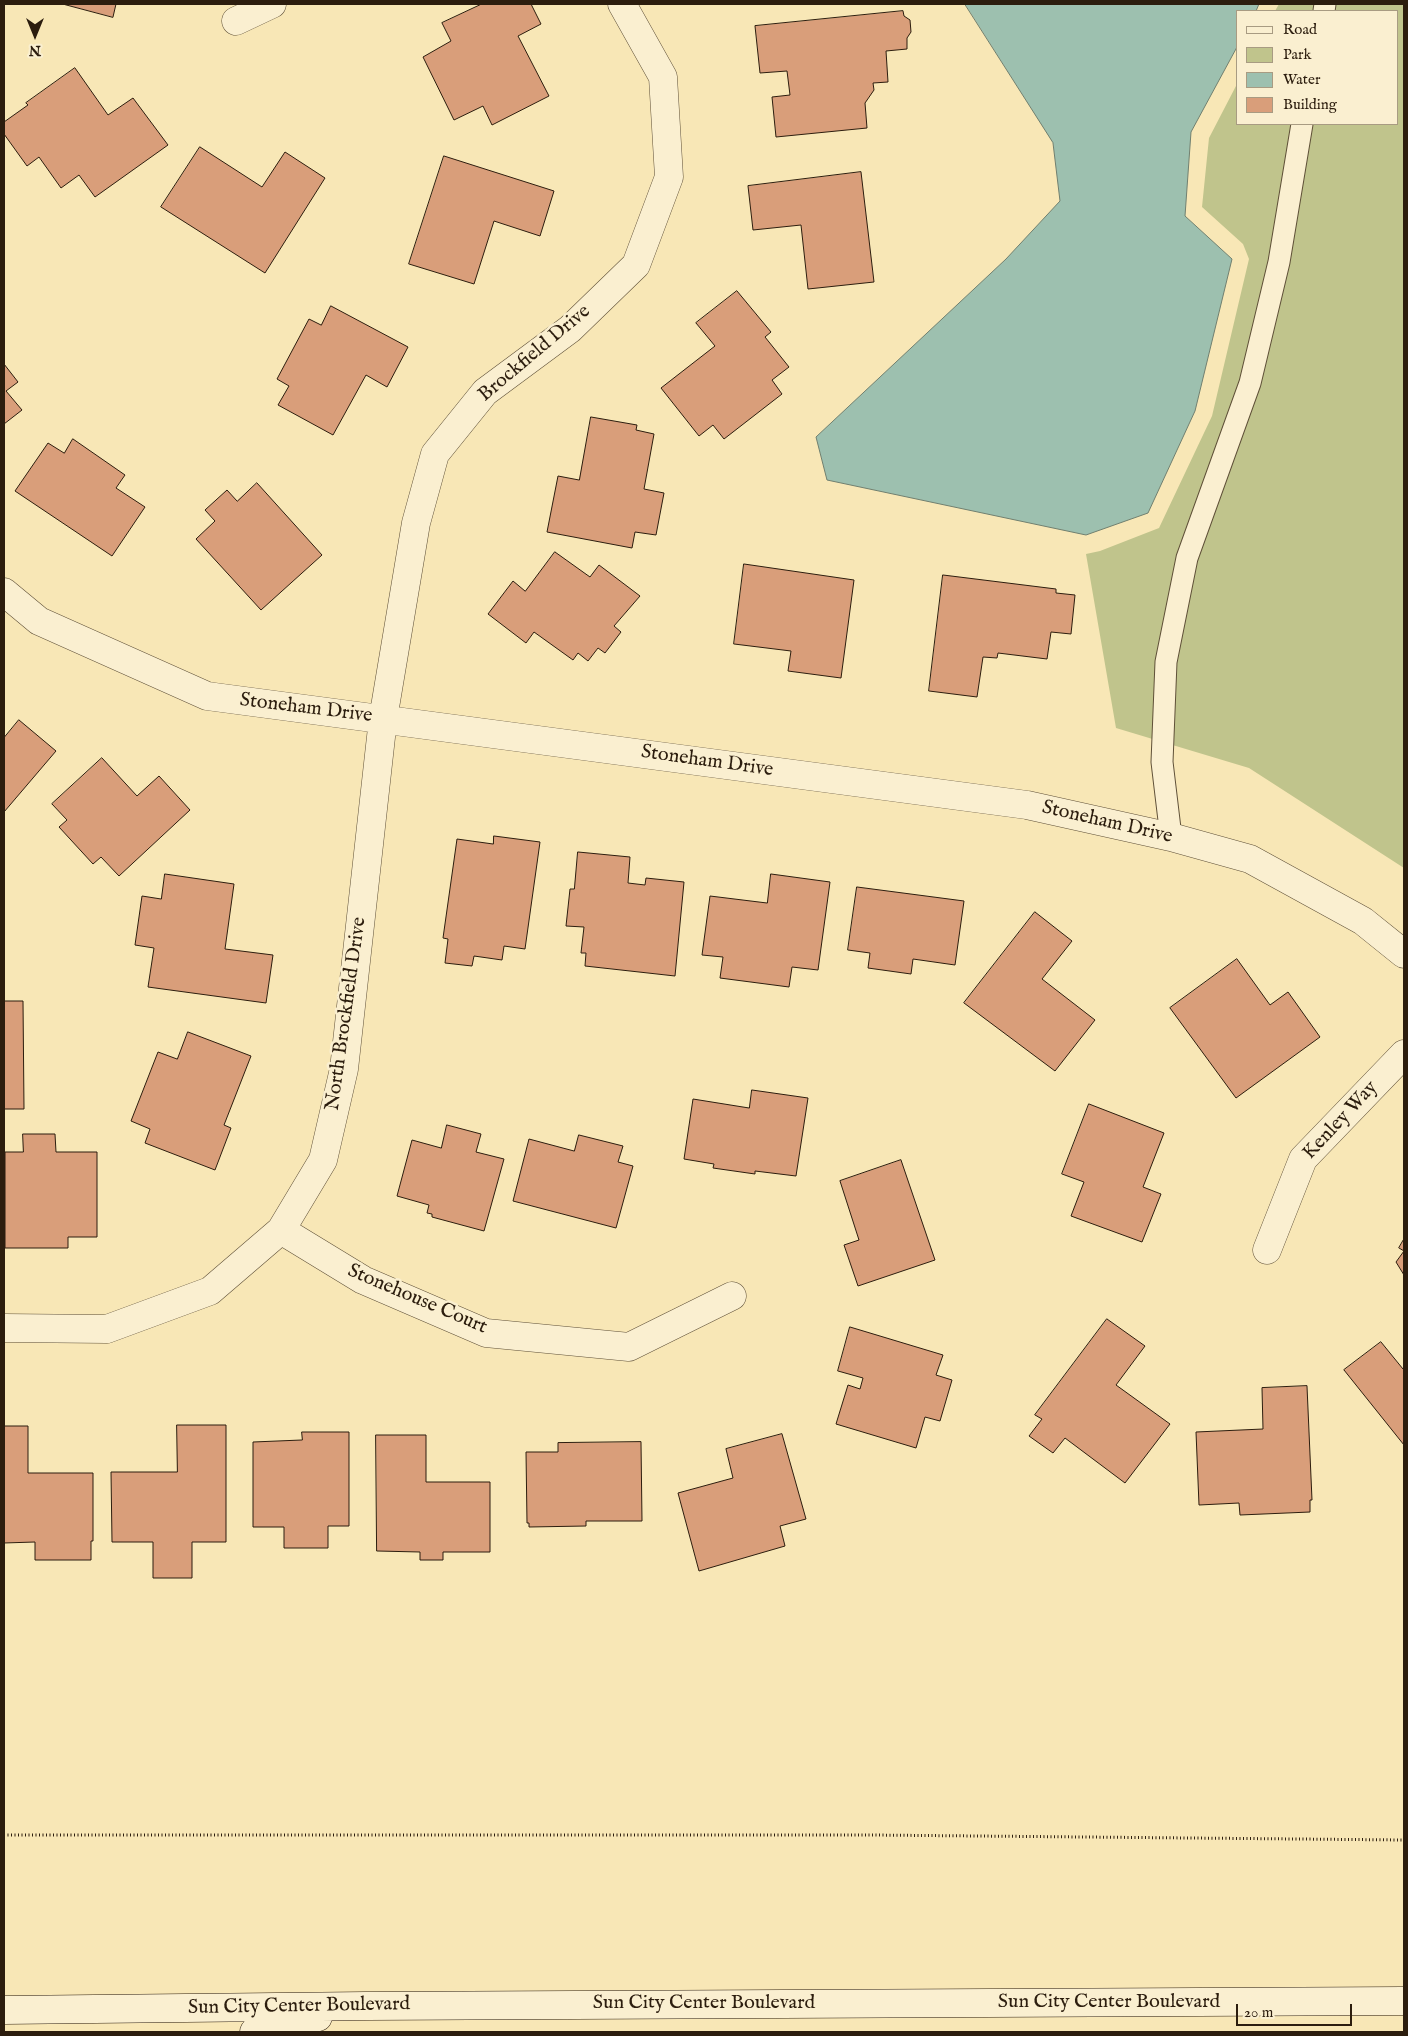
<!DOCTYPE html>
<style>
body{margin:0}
#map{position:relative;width:1408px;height:2036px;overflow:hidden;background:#f8e7b6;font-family:"IM FELL English",serif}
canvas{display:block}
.frame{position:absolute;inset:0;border:5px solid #2c1d0e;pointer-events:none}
.legend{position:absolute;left:1236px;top:10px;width:162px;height:115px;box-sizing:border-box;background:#faefd0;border:1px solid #a89b82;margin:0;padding:6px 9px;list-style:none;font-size:15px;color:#2c1d0e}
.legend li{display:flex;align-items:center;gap:10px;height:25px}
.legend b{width:25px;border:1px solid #a89b82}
.north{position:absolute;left:10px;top:10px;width:50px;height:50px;-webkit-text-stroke:4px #faefd0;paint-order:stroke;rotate:180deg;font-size:14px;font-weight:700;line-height:20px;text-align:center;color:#2c1d0e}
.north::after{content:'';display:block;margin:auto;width:18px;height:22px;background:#2c1d0e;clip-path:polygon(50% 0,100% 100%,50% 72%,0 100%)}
.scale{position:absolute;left:1236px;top:2004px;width:116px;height:22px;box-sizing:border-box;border:2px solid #2c1d0e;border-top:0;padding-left:6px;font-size:15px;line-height:18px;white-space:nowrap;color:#2c1d0e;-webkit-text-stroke:4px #faefd0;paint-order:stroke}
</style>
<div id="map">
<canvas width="1408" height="2036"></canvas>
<div class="frame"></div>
<ul class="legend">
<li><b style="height:6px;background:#faefd0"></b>Road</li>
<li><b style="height:14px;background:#c0c48c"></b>Park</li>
<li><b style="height:14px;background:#9dc0af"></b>Water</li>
<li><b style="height:14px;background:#d99e7a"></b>Building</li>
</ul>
<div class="north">N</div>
<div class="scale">20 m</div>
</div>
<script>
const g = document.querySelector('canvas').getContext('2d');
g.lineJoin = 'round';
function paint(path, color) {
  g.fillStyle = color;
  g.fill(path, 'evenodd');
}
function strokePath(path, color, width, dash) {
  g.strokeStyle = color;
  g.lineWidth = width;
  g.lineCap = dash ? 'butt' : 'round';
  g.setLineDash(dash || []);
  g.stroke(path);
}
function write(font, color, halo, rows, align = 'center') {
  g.font = font + ' "IM FELL English",serif';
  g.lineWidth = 5;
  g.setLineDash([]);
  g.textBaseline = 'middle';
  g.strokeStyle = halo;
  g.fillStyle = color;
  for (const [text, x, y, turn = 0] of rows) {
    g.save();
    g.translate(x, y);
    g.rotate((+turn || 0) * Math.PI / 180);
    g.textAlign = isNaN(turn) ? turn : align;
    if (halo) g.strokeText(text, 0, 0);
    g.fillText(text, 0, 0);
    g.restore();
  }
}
paint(new Path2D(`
 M1279 4H1404V868L1249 768 1116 728 1086 554 1100 551 1159 528 1212 416 1249 259 1243 244 1202 207 1209 138 1237 84V124H1397V11H1275Z`), '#c0c48c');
const water = new Path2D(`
 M965 4H1259L1256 11H1237V47L1191 132 1185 216 1232 259 1195 411 1148 513 1086 535 827 480 816 437 1006 259 1060 201 1053 143Z`);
paint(water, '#9dc0af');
strokePath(water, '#707f6f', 1);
const building = new Path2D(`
 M63 4H116L113 17Z
 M482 4H531L541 24 518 36 549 96 492 125 483 106 454 120 423 57 451 41 442 23Z
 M903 11 904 16 910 20 911 32 907 38V49L886 51 888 82 873 83 874 90 865 103 867 128 776 137 772 97 790 95 787 71 760 73 755 26Z
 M75 68 108 115 133 98 168 145 95 197 79 175 61 188 39 157 27 166 4 134V122L28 105 26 103Z
 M200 147 262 187 285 152 325 178 265 273 161 207Z
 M444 156 554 191 540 236 494 221 474 284 409 264Z
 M861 172 874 282 808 289 801 225 753 230 748 186Z
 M737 291 771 332 765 337 789 367 772 380 782 394 724 439 713 425 699 436 661 388 715 346 696 323Z
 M331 306 408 347 387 387 366 375 333 435 278 405 289 386 277 379 309 319 321 325Z
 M4 364 18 382 6 391 22 410 4 424Z
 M591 417 637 425 636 430 654 434 644 489 664 493 656 535 635 532 632 548 547 532 558 476 579 480Z
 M73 439 125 475 116 488 145 507 112 556 15 491 48 443 64 453Z
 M257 483 322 555 261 610 196 539 215 521 205 510 227 490 237 501Z
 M555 552 590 577 599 565 640 596 614 626 621 632 605 653 598 648 588 661 578 653 573 660 534 632 526 643 488 614 513 581 525 591Z
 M744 564 854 580 841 678 788 671 791 651 734 644Z
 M943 575 1056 589V593L1075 595 1071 634 1051 632 1047 659 998 653 997 658 983 657 977 697 929 691Z
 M19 720 56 751 4 812V738Z
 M102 758 137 796 159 776 190 810 119 876 101 857 93 864 59 827 67 820 52 804Z
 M494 836 540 842 525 949 504 946 502 960 474 956 472 966 445 963 448 939 443 938 457 839 493 844Z
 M578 852 630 857 628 883 645 885 646 878 684 882 675 976 585 966 586 953H581L584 927 566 926 570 889H574Z
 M165 874 234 884 225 949 273 955 266 1003 148 987 154 948 135 945 142 896 161 899Z
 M771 874 830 882 818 970 792 967 789 987 720 978 723 957 702 955 710 896 767 903Z
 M857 887 964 901 955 965 913 959 911 974 868 968 870 953 848 950Z
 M1035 912 1072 941 1042 979 1095 1020 1055 1071 964 1003Z
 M1237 959 1270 1005 1288 992 1320 1037 1236 1098 1170 1008Z
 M4 1001H23L24 1109H4Z
 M188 1032 251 1056 224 1125 231 1128 215 1170 145 1143 150 1129 131 1121 158 1052 177 1059Z
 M752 1090 808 1098 796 1176 755 1171V1174L713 1168 714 1164 684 1159 693 1099 749 1108Z
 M1089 1104 1164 1133 1143 1187 1161 1194 1142 1242 1071 1216 1084 1182 1062 1174Z
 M447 1125 481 1134 476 1152 504 1159 484 1231 432 1217V1214L427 1213 429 1205 397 1196 412 1140 441 1148Z
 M23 1134H55L56 1152H97V1237H68V1248H5V1152H23Z
 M579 1135 623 1146 618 1162 633 1166 616 1228 513 1201 529 1139 574 1151Z
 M901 1160 935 1260 858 1286 844 1245 859 1240 840 1181Z
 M1404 1239V1275L1396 1262 1404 1251 1399 1248Z
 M1107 1319 1145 1346 1116 1385 1170 1424 1125 1483 1065 1438 1053 1453 1029 1436 1042 1419 1035 1415Z
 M850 1327 943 1355 936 1375 952 1380 940 1421 925 1417 916 1448 836 1424 848 1385 860 1389 863 1378 838 1371Z
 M1381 1342 1403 1369 1404 1368V1445L1344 1370Z
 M1307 1386 1312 1500H1310V1512L1240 1515 1239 1503 1199 1505 1196 1432 1263 1429 1262 1388Z
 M177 1425H226V1542H192V1578H153V1542H112L111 1472H177Z
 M4 1426H28V1473H93V1541H91V1560H35V1542L4 1543Z
 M302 1432H349V1526H328V1548H284V1527H253V1442L302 1440Z
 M782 1434 806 1519 780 1526 785 1546 699 1571 678 1493 733 1478 726 1449Z
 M376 1435H426V1482H490V1552H443V1560H420V1552L377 1551Z
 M641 1442 642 1521H586V1526L529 1527V1523H527L526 1452H558V1443Z`);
paint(building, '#d99e7a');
strokePath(building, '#2c1d0e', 1);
const service = new Path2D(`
 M1324 11 1325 4
 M1171 837 1162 762 1166 662 1187 558 1250 383 1279 262 1302 124`);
const minor = new Path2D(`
 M236 21 272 4
 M4 592 39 621 207 696 1027 805 1171 837 1250 859 1363 921 1404 954
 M281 1230 363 1280 486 1333 629 1347 732 1296
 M1267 1250 1303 1159 1404 1054
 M4 1328 107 1329 210 1291 281 1230 323 1160 344 1069 383 719 416 523 435 454 485 392 570 329 636 265 669 177 663 77 622 4`);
const secondary = new Path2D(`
 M4 2010 366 2006 1404 2001
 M254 2032 318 2017`);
strokePath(service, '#5f5038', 23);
strokePath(minor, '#5f5038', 29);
strokePath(secondary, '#2c1d0e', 29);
strokePath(new Path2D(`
 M4 1835H871L1404 1840`), '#2c1d0e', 3, [1, 2.5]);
strokePath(service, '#faefd0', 21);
strokePath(minor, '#faefd0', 28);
strokePath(secondary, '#faefd0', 28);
write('20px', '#2c1d0e', '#faefd0', [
 ["Brockfield Drive",535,354,-40],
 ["Stoneham Drive",306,709,7],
 ["Stoneham Drive",707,762,8],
 ["Stoneham Drive",1107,823,13],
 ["North Brockfield Drive",347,1014,-82],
 ["Kenley Way",1341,1121,-47],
 ["Stonehouse Court",417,1300,23],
 ["Sun City Center Boulevard",1109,2003],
 ["Sun City Center Boulevard",704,2004],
 ["Sun City Center Boulevard",299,2007,-1]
]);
</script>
